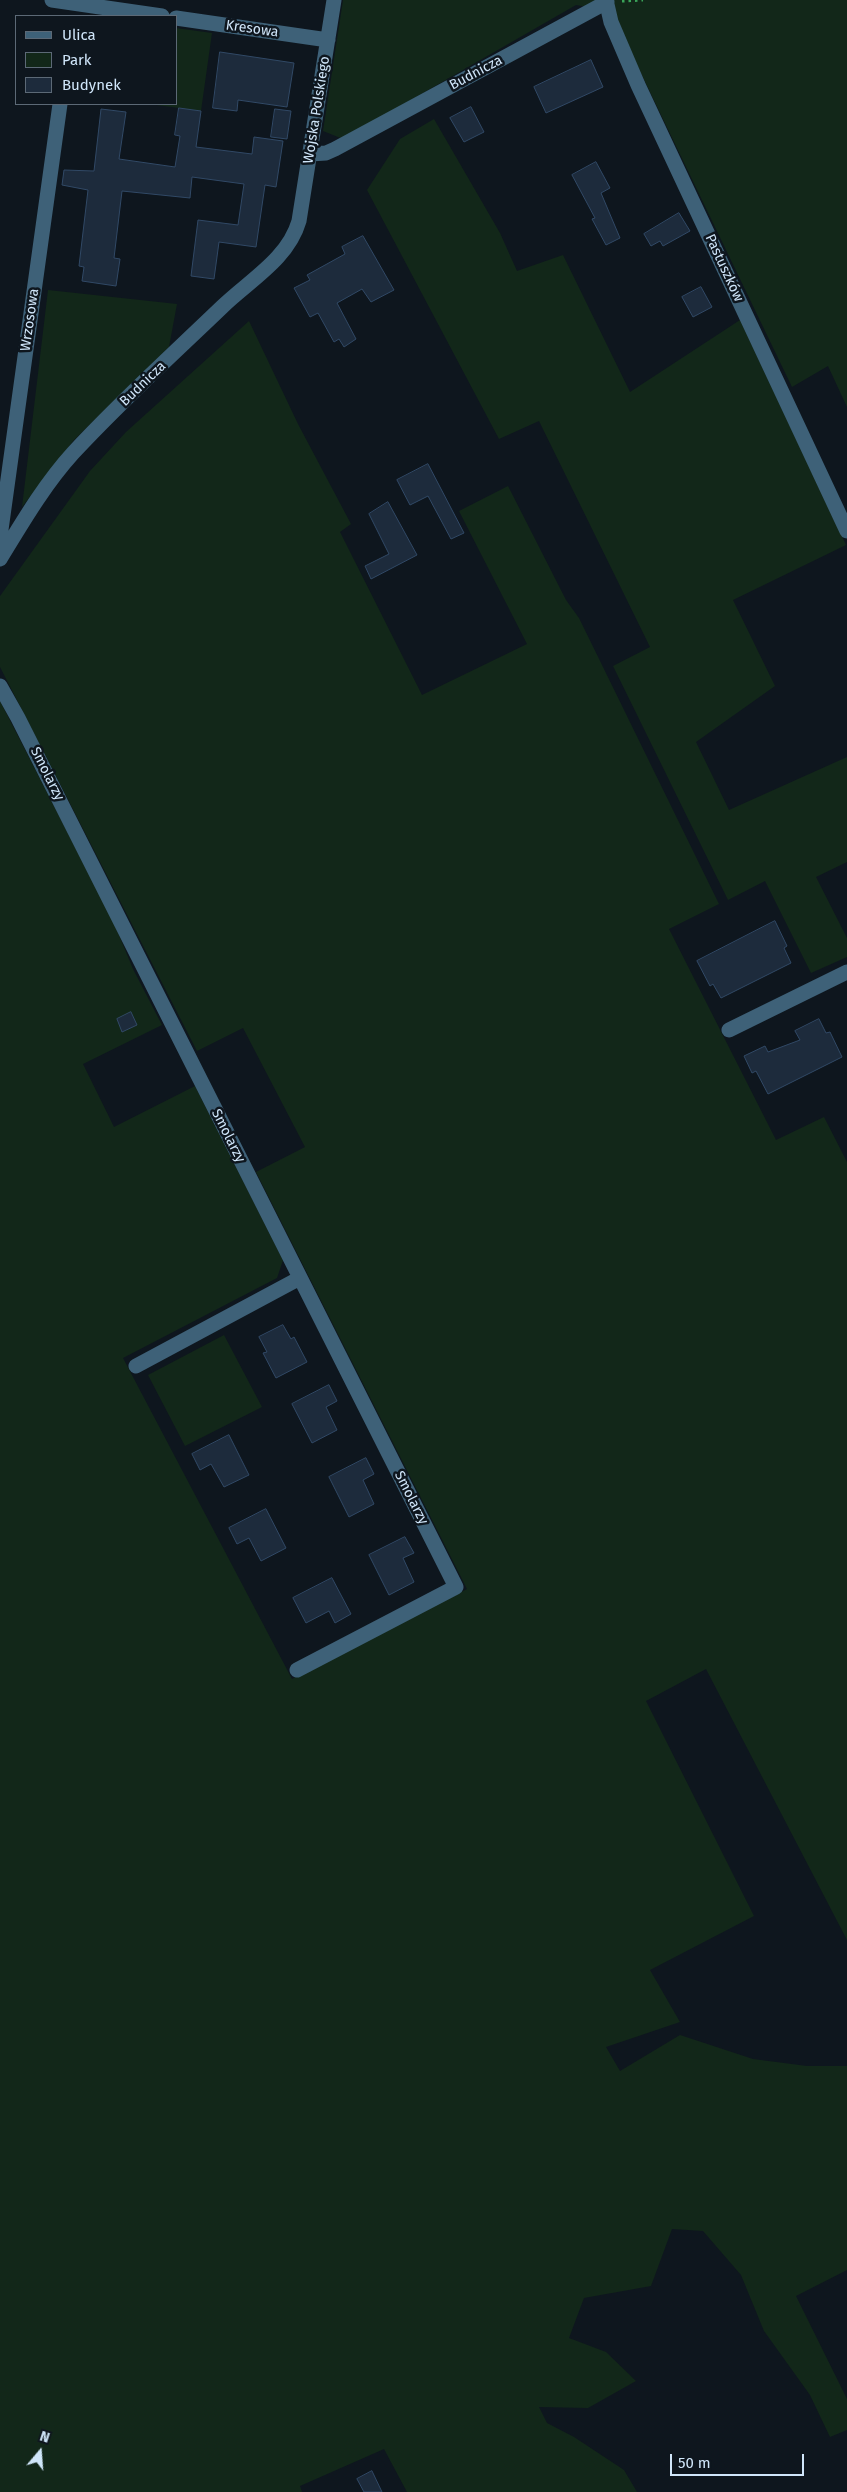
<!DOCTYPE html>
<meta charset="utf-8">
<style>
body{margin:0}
#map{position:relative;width:847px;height:2492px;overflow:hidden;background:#0e161e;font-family:"Fira Sans",sans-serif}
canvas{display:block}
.legend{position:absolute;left:15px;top:15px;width:162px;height:90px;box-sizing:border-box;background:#0e161e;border:1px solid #5c6976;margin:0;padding:6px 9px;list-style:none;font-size:15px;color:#d0e6fa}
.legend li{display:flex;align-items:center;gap:10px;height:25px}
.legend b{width:25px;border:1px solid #5c6976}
.north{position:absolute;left:15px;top:2427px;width:50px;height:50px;-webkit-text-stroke:4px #0e161e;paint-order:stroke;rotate:18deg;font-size:14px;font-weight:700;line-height:20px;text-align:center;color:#d0e6fa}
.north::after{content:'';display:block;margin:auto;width:18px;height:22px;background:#d0e6fa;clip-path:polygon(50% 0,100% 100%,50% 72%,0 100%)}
.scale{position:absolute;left:670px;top:2454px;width:134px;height:22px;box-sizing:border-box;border:2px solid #d0e6fa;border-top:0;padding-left:6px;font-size:15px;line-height:18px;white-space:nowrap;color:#d0e6fa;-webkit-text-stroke:4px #0e161e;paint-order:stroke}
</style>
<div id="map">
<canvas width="847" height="2492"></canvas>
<ul class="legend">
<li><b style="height:6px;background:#3e6178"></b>Ulica</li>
<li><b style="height:14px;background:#122719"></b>Park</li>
<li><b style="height:14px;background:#1d2b3c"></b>Budynek</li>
</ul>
<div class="north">N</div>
<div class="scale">50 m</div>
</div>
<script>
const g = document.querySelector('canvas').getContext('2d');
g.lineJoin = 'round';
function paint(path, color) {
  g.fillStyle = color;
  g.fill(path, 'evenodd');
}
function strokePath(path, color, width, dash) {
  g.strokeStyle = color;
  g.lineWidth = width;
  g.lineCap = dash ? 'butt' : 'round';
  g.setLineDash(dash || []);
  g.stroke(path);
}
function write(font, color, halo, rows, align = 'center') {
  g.font = font + ' "Fira Sans",sans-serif';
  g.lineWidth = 5;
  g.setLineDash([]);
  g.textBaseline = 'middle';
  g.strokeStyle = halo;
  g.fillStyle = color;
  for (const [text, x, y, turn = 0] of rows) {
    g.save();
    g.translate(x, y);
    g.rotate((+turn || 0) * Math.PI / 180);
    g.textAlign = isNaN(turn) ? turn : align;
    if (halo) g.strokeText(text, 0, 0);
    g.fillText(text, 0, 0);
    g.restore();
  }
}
paint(new Path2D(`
 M343 0H847V407L828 366 792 387 611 11 576 5 343 139 323 131Z
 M176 28 212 33 201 111 149 104H176Z
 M434 119 500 233 517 271 563 255 630 392 740 320 846 545 733 600 775 686 696 742 729 810 847 757V862L816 877 847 938V957L811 973 765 881 728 900 613 666 650 647 539 421 499 439 367 190 400 139Z
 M48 290 177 304 169 347 74 440 22 507Z
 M249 321 298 424 351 524 340 532 422 695 527 644 459 511 508 486 566 600 579 618 719 904 669 929 776 1140 824 1117 847 1162V1940L706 1669 646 1701 754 1916 650 1970 680 2022 606 2047 620 2071 680 2035 753 2059 807 2066H847V2270L796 2296 847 2399V2430L830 2437 810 2395 764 2331 741 2275 703 2231 672 2229 651 2286 584 2298 569 2338 606 2352 636 2381 588 2408 539 2407 547 2423 574 2437 624 2470 637 2492H407L384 2449 300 2486 302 2492H0V701L114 923 133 969 162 1025 83 1064 114 1127 195 1086 283 1260 277 1278 123 1358 292 1679 467 1589 256 1172 305 1147 243 1028 197 1051 0 667V596L90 471 126 432Z
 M224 1335 262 1407 185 1446 148 1375Z`), '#122719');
const building = new Path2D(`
 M220 52 294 63 287 107 238 100 237 111 213 108Z
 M591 60 603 87 546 113 534 87Z
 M471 107 484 132 464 142 450 118Z
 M179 108 201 111 196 147 252 154 254 137 283 141 276 187 265 185 256 247 219 242 214 279 191 276 198 220 238 225 244 184 192 177 190 198 122 191 114 258 120 259 116 286 82 281 84 267 79 266 88 190 62 185 64 170 94 171 101 109 126 112 119 159 175 167 180 136 175 135Z
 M275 109 291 111 287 139 271 137Z
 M596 162 610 188 601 193 620 238 606 245 592 219 595 218 572 175Z
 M679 213 690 231 663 246 660 241 651 246 644 234Z
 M363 236 394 290 371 302 362 289 337 303 356 339 344 347 339 339 334 342 318 313 310 317 294 288 310 280 307 275 345 254 342 247Z
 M701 287 712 307 693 317 682 297Z
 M428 464 464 533 451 539 428 496 410 505 397 480Z
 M388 502 417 555 371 579 365 566 389 554 369 514Z
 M775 921 787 946 784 948 791 963 721 998 713 984 710 986 697 961Z
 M131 1012 137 1025 122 1032 117 1019Z
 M819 1019 826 1033 830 1032 842 1057 768 1094 756 1071 752 1073 744 1056 765 1046 768 1052 800 1040 795 1031Z
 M283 1325 291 1339 294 1337 307 1362 276 1378 263 1353 267 1352 259 1337Z
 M329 1385 337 1401 326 1407 337 1430 312 1443 292 1404Z
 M229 1435 249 1475 224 1487 211 1464 200 1470 192 1454Z
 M366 1458 374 1474 363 1480 374 1504 349 1517 329 1477Z
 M266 1509 286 1548 261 1561 249 1538 237 1544 229 1528Z
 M405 1537 414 1553 403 1558 414 1582 389 1595 369 1555Z
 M332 1578 351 1614 335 1623 329 1611 306 1623 293 1598Z
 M372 2471 382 2492H364L357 2479Z`);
paint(building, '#1d2b3c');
strokePath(building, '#314966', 1);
strokePath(new Path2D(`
 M622 1 643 0`), '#3aa459', 3, [2.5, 4]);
strokePath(new Path2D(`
 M52 0 162 16
 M606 0 611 22 638 85 847 531
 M176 18 328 40
 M310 154 326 153 335 149 607 2
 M0 537 60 104
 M0 559C22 523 44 485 73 453 120 402 172 355 222 307 250 280 288 259 299 221L334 0
 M0 686 18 718 456 1587 297 1670
 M729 1030 847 972
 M136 1366 300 1278`), '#3e6178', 15);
write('14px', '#d0e6fa', '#0e161e', [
 ["Kresowa",252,29,8],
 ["Budnicza",476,73,-28],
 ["Wojska Polskiego",317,110,-81],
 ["Pastuszków",724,268,65],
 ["Wrzosowa",30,320,-82],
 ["Budnicza",143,384,-44],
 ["Smolarzy",47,774,63],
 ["Smolarzy",228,1136,63],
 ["Smolarzy",411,1498,63]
]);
</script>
